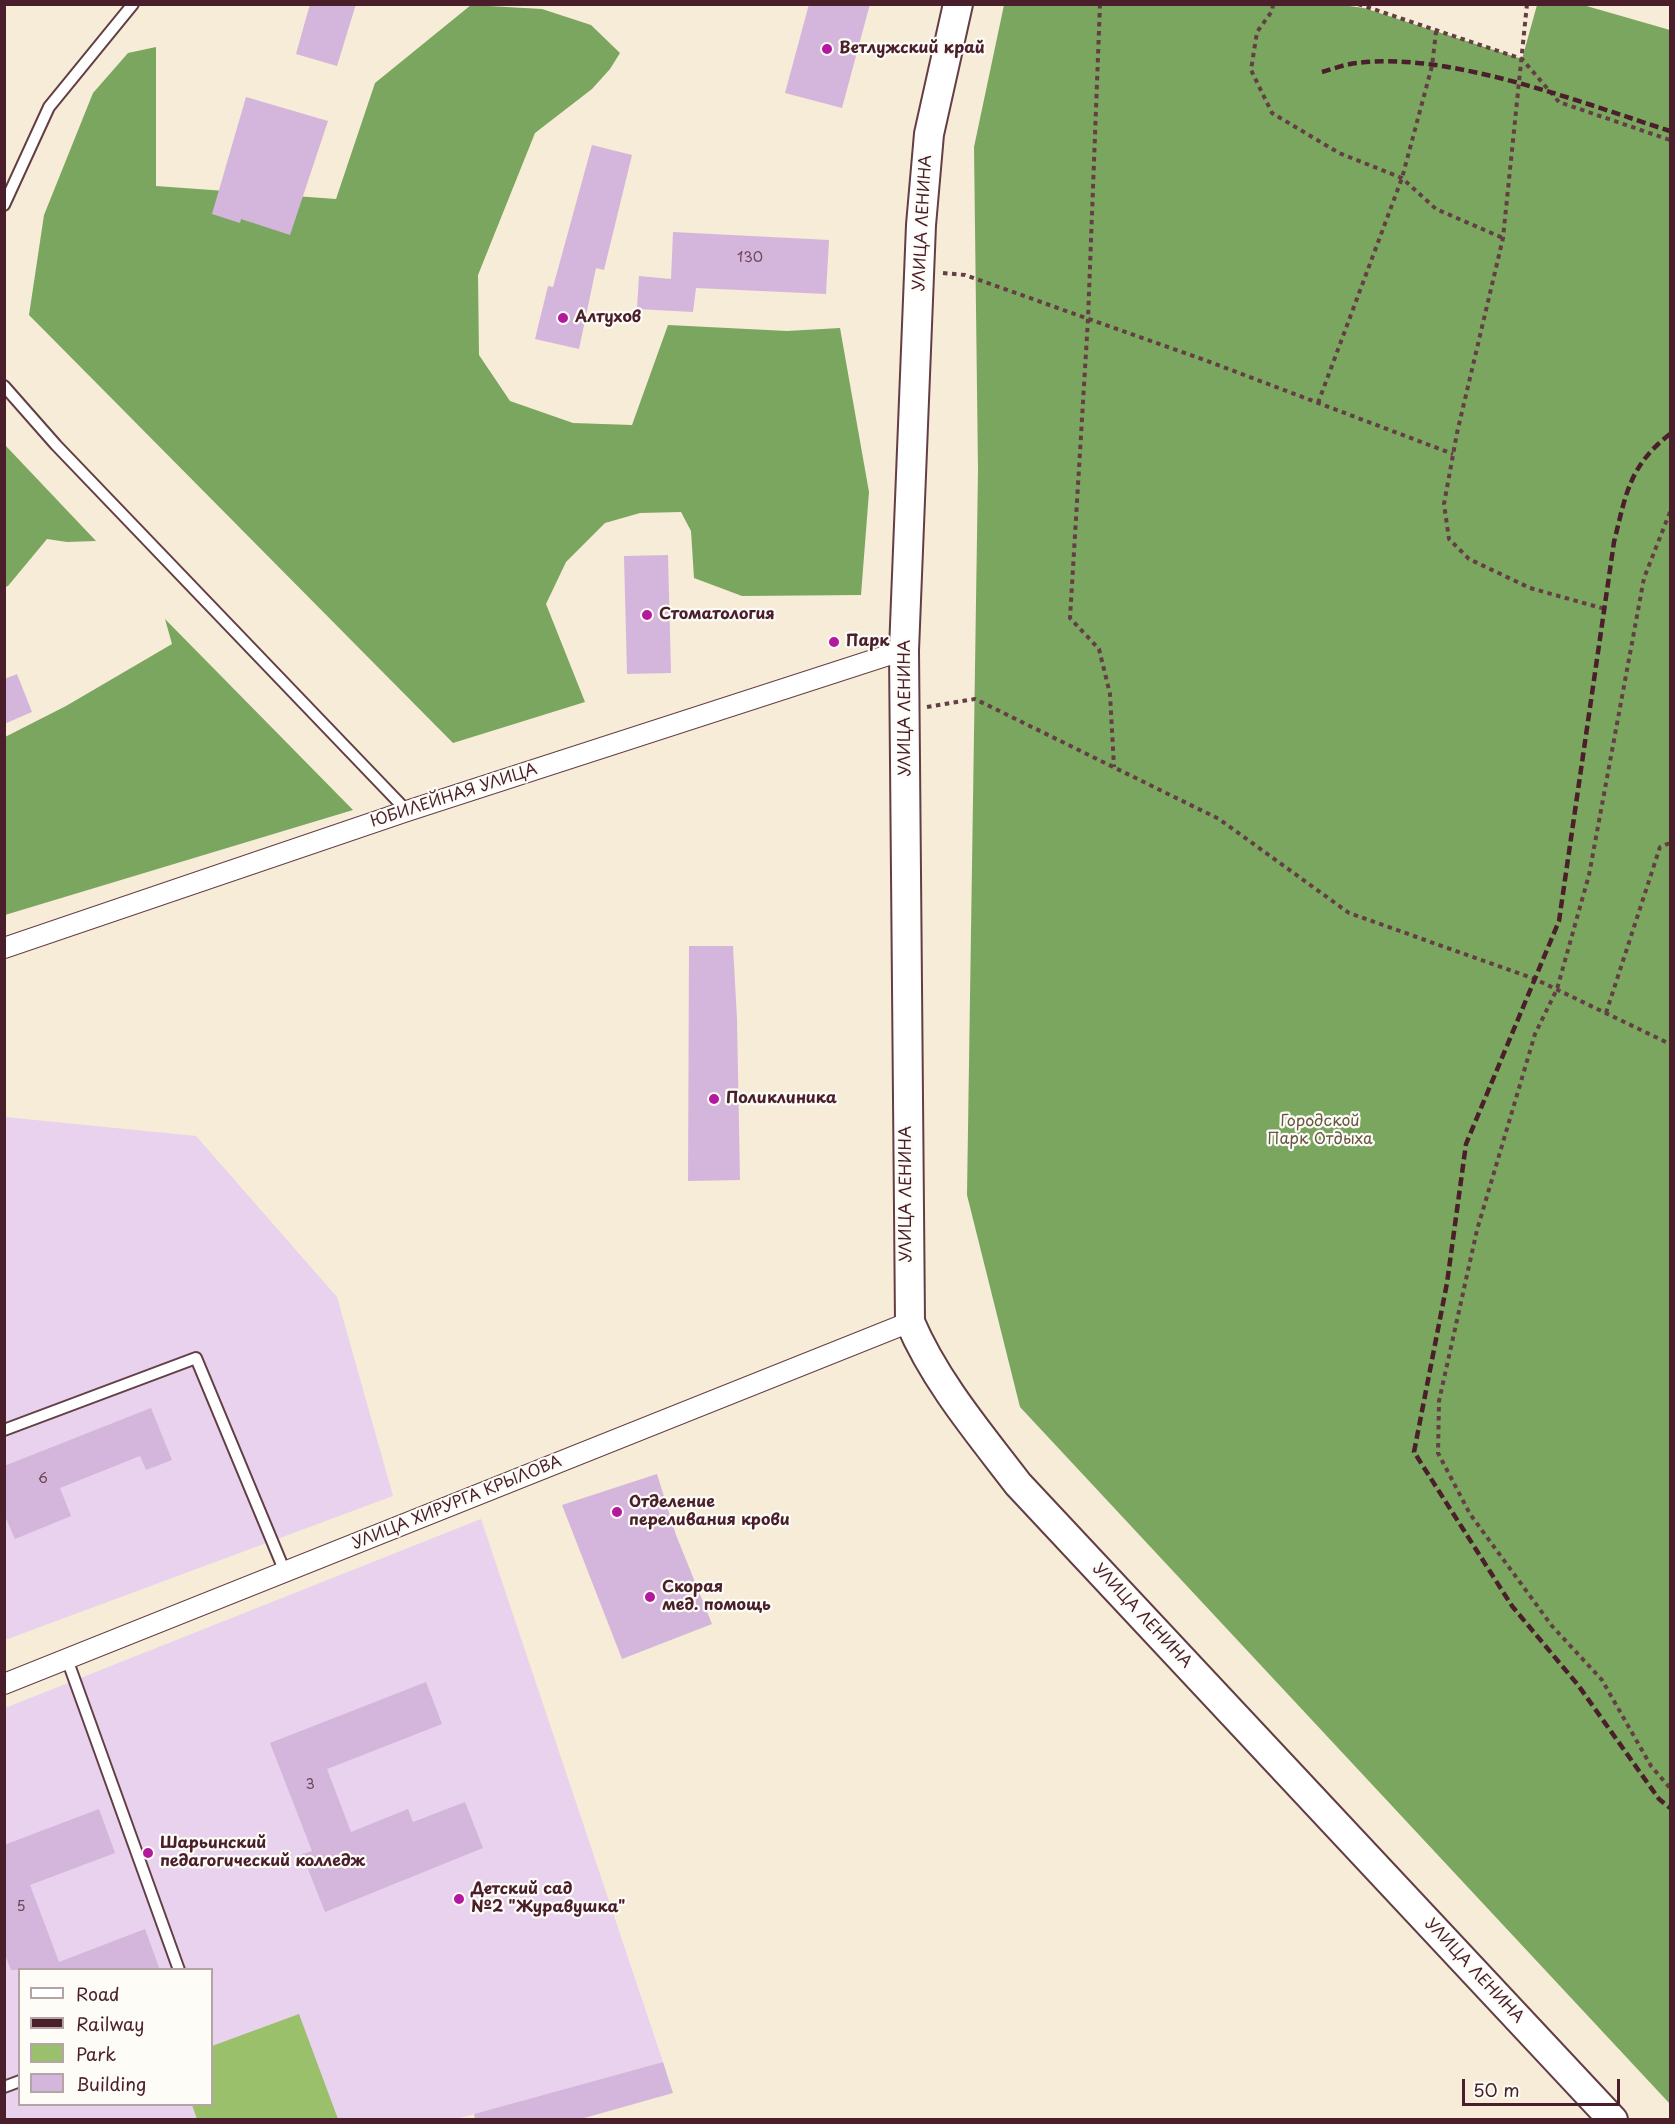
<!DOCTYPE html>
<meta charset="utf-8">
<style>
body{margin:0}
#map{position:relative;width:1675px;height:2124px;overflow:hidden;background:#f6ecd7;font-family:"Playpen Sans",sans-serif}
canvas{display:block}
.frame{position:absolute;inset:0;border:6px solid #4a1f2b;pointer-events:none}
.legend{position:absolute;left:18px;top:1968px;width:195px;height:138px;box-sizing:border-box;background:#fdfcf7;border:2px solid #b5a4a5;margin:0;padding:8px 10px;list-style:none;font-size:18px;color:#4a1f2b}
.legend li{display:flex;align-items:center;gap:12px;height:30px}
.legend b{width:30px;border:2px solid #b5a4a5}
.scale{position:absolute;left:1462px;top:2079px;width:158px;height:27px;box-sizing:border-box;border:3px solid #4a1f2b;border-top:0;padding-left:8px;font-size:18px;line-height:21px;white-space:nowrap;color:#4a1f2b;-webkit-text-stroke:4px #fdfcf7;paint-order:stroke}
</style>
<div id="map">
<canvas width="1675" height="2124"></canvas>
<div class="frame"></div>
<ul class="legend">
<li><b style="height:8px;background:#fff"></b>Road</li>
<li><b style="height:8px;background:#4a1f2b"></b>Railway</li>
<li><b style="height:16px;background:#9ac06b"></b>Park</li>
<li><b style="height:16px;background:#d4b6dc"></b>Building</li>
</ul>
<div class="scale">50 m</div>
</div>
<script>
const g = document.querySelector('canvas').getContext('2d');
g.lineJoin = 'round';
function paint(path, color) {
  g.fillStyle = color;
  g.fill(path, 'evenodd');
}
function strokePath(path, color, width, dash) {
  g.strokeStyle = color;
  g.lineWidth = width;
  g.lineCap = dash ? 'butt' : 'round';
  g.setLineDash(dash || []);
  g.stroke(path);
}
function write(font, color, halo, rows, align = 'center') {
  g.font = font + ' "Playpen Sans",sans-serif';
  g.lineWidth = 4.5;
  g.setLineDash([]);
  g.textBaseline = 'middle';
  g.strokeStyle = halo;
  g.fillStyle = color;
  for (const [text, x, y, turn = 0] of rows) {
    g.save();
    g.translate(x, y);
    g.rotate((+turn || 0) * Math.PI / 180);
    g.textAlign = isNaN(turn) ? turn : align;
    if (halo) g.strokeText(text, 0, 0);
    g.fillText(text, 0, 0);
    g.restore();
  }
}
paint(new Path2D(`
 M5 1117 196 1136 337 1297 393 1496 5 1640Z
 M481 1519 663 2062 456 2119 5 2120V1708ZM20 1970H212V2104H20Z`), '#e8d2ee');
paint(new Path2D(`
 M299 2014 338 2119H197L192 2105 212 2104V2046Z`), '#9ac06b');
paint(new Path2D(`
 M471 5 542 9 591 25 620 53 610 69 592 89 535 133 478 275 479 355 510 401 573 423 632 425 668 325 787 331 840 328 869 492 861 595 742 596 694 578 691 531 681 512 640 513 605 523 566 562 546 604 585 702 453 743 29 315 44 215 93 93 128 53 156 47V186L336 199 375 83Z
 M1004 5H1342L1364 8 1522 59 1537 5H1583L1670 30V2104L1020 1407 967 1195 978 470 974 147Z
 M5 445 96 541 67 542 47 539 8 586 5 587Z
 M165 619 353 810 5 915V737L66 706 172 644Z`), '#7ba65f');
paint(new Path2D(`
 M310 4H356L337 66 296 54Z
 M809 4H870L842 108 785 93Z
 M246 97 328 121 290 235 241 219 240 223 212 214Z
 M592 145 632 155 604 270 596 268 579 349 535 339 548 286 553 287Z
 M673 232 829 240 826 294 696 288 693 312 637 309 639 276 671 279Z
 M668 555 671 673 627 674 624 556Z
 M17 674 32 712 4 724V679Z
 M689 946H733L737 1019 740 1180 688 1181Z
 M151 1408 172 1460 146 1470 140 1456 60 1488 71 1516 15 1539 4 1514V1466Z
 M657 1474 676 1535 712 1624 622 1659 562 1505Z
 M426 1682 442 1724 327 1769 351 1832 408 1809 413 1822 465 1802 483 1848 325 1912 302 1854 312 1851 270 1743Z
 M99 1809 115 1853 30 1885 59 1962 145 1929 160 1970H11L4 1952V1845Z
 M663 2062 673 2093 577 2120H475L474 2114Z`), '#d4b6dc');
const lane = new Path2D(`
 M4 205 49 107 133 4
 M4 386 56 445 407 811
 M4 1430 196 1358 285 1572
 M67 1659 179 1970
 M4 2087 20 2081`);
const street = new Path2D(`
 M4 948 407 811 904 650
 M4 1684 910 1322`);
const secondary = new Path2D(`
 M958 4 929 134 921 225 904 650 910 1322C935 1381 979 1433 1018 1484L1613 2120`);
strokePath(lane, '#643e45', 14);
strokePath(street, '#643e45', 22);
strokePath(secondary, '#643e45', 32);
strokePath(new Path2D(`
 M1100 4 1088 319 1070 618 1099 649 1110 694 1114 767
 M1273 4 1272 11 1257 32 1251 70 1272 113 1339 153 1402 178 1436 209 1503 238
 M1358 4 1522 59 1559 102 1670 140
 M1527 4 1503 238 1457 433 1444 504 1449 539 1469 559 1530 588 1605 609
 M943 273 965 275 1210 362 1453 454
 M1318 403 1402 178 1432 66 1436 32
 M1670 512 1644 578 1589 875 1557 989 1535 1034 1477 1230 1439 1401 1438 1453 1470 1514 1552 1626 1602 1680 1651 1766 1670 1788
 M927 707 975 699 1219 819 1349 913 1535 979 1670 1044
 M1606 1013 1660 847 1670 843`), '#643e45', 4, [4.5, 4.5]);
strokePath(lane, '#fff', 10);
strokePath(street, '#fff', 20);
strokePath(secondary, '#fff', 28);
strokePath(new Path2D(`
 M1322 72C1333 69 1345 64 1357 63 1449 51 1582 103 1670 131
 M1670 434C1629 466 1626 494 1614 542L1559 921 1466 1144 1447 1283 1414 1452 1512 1606 1578 1685 1659 1799 1670 1808`), '#4a1f2b', 4.5, [9, 4.5]);
for (const [x, y, r, color] of [
 [827,49,6,"#b5179e"],
 [563,318,6,"#b5179e"],
 [647,615,6,"#b5179e"],
 [834,642,6,"#b5179e"],
 [714,1099,6,"#b5179e"],
 [617,1512,6,"#b5179e"],
 [650,1597,6,"#b5179e"],
 [148,1853,6,"#b5179e"],
 [459,1899,6,"#b5179e"]
]) {
  const dot = new Path2D();
  dot.arc(x, y, r, 0, 2 * Math.PI);
  g.fillStyle = color;
  g.fill(dot);
  strokePath(dot, '#fdfcf7', 2);
}
write('14px', '#6c4557', null, [
 ["130",750,258],
 ["6",43,1479],
 ["3",310,1785],
 ["5",21,1907]
]);
write('bold 16px', '#4a1f2b', '#fdfcf7', [
 ["Ветлужский край",839,49],
 ["Алтухов",575,318],
 ["Стоматология",659,615],
 ["Парк",846,642],
 ["Поликлиника",726,1099],
 ["Отделение",629,1503],
 ["переливания крови",629,1521],
 ["Скорая",662,1588],
 ["мед. помощь",662,1606],
 ["Шарьинский",160,1844],
 ["педагогический колледж",160,1862],
 ["Детский сад",471,1890],
 ["№2 \"Журавушка\"",471,1908]
], 'left');
write('16px', '#4a1f2b', '#fdfcf7', [
 ["УЛИЦА ЛЕНИНА",923,223,-87],
 ["УЛИЦА ЛЕНИНА",906,708,-90],
 ["ЮБИЛЕЙНАЯ УЛИЦА",454,796,-18],
 ["УЛИЦА ЛЕНИНА",907,1194,-90],
 ["УЛИЦА ХИРУРГА КРЫЛОВА",457,1503,-22],
 ["УЛИЦА ЛЕНИНА",1142,1616,47],
 ["УЛИЦА ЛЕНИНА",1474,1971,47]
]);
write('16px', '#665741', '#fdfcf7', [
 ["Городской",1320,1122],
 ["Парк Отдыха",1320,1140]
]);
</script>
